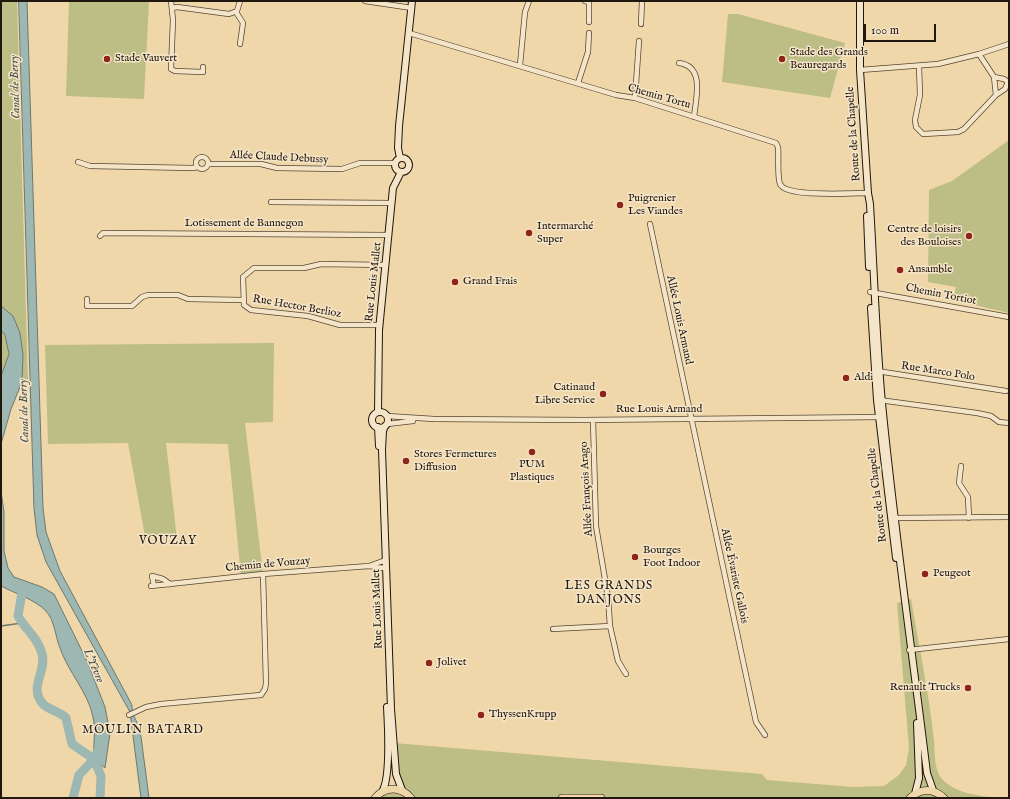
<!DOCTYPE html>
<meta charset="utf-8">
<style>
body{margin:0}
#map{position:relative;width:1010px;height:799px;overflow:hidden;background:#f0d7aa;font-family:"IM FELL English",serif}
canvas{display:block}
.frame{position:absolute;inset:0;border:2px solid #20170e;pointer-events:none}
.scale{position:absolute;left:864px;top:24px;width:72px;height:18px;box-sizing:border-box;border:2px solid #20170e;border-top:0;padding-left:5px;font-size:12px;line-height:14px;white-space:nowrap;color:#20170e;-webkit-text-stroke:3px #f5e5c8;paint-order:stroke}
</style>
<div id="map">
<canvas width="1010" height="799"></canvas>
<div class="frame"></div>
<div class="scale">100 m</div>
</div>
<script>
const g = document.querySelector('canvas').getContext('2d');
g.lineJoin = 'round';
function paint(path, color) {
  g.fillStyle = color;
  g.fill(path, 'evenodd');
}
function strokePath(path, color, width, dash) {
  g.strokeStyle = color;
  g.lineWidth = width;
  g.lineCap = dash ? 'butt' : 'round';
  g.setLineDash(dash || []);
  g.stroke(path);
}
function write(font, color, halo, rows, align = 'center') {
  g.font = font + ' "IM FELL English",serif';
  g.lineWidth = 3;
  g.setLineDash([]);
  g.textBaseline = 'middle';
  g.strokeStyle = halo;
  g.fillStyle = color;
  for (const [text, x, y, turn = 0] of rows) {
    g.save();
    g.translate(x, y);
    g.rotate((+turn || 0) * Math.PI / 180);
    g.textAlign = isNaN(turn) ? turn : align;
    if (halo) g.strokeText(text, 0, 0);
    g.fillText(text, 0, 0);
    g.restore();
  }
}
paint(new Path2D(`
 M1 1H17L28 383 2 376 1 379Z
 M69 1H149L144 99 66 96Z
 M728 14H738L845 43 830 98 722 82Z
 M1009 140V313L953 300 956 287 928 282 929 190 952 181Z
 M274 343 273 422 245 423 263 574 241 576 228 444 166 443 177 539 172 540 171 534 145 536 128 443 48 444 45 345Z
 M911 599C919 646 929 694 934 741 935 753 934 770 942 779 957 795 982 796 1002 798H375L398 789 394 743 762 774 767 780 853 787 884 786 899 775 906 765 909 748 897 603Z`), '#bdbd86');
const water = new Path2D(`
 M19 1H27L43 508 46 532 60 571 132 705V712L140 729 149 798H141L130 712 46 562 37 535 34 508Z
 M1 306 13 316 20 333 23 355 22 382 11 409 1 444V376L9 354 5 335 1 330Z
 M1 491 4 512V551L8 568 14 577 42 587 54 594 87 661 105 707 110 733 105 768 94 759C93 745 96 730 93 717 88 692 68 672 60 648 55 636 55 621 46 611 34 599 16 594 1 586Z`);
paint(water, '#9db8b2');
strokePath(water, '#6b7870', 1);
strokePath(new Path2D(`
 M1 626 22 623`), '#6b7870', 1.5);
strokePath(new Path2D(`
 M23 587 18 616C25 629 39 639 42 654 47 672 28 687 43 704 49 710 59 711 66 718L72 744 94 759
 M94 759 101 776 100 798
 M73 798 79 775 94 759 99 749`), '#9db8b2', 9);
const street = new Path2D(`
 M171 1 173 20 171 69 175 71 203 72V67
 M365 1 412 8
 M585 1 589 2V22
 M172 8 177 7 229 14 237 11 240 1
 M236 12 243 23 240 44
 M641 24 642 1
 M409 33 616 95 635 98 776 143 778 147C779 156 777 176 780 184 786 198 853 193 868 193
 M979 54 1009 44
 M679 63C705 66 696 98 694 117
 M520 65 525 12 529 1
 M860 70 938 64 979 54 994 77 996 95 964 129 958 132 923 134 916 127 915 120 920 95 919 66
 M994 77 1004 79 1008 82 1005 89 996 95
 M578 83 588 52 589 33
 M635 98 639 41
 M196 163a6 6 0 1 1 12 0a6 6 0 1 1-12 0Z
 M78 162 90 166 193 168 197 167
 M208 164H261L277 168 342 169 360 163H395
 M271 202 392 203
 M650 224 756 722 765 735
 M100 236 103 233 389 235
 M870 292 1009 317
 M87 299V306H132L142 297 148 295H178L188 299 243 300
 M379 325H340L308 316 251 310 244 305 243 277 254 268H304L321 264 386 265
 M877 371 1006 391
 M879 400 977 413 991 416 999 422 1009 423
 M387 416 434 419 584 420 882 417
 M593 420 596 526 608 597 610 626 618 661 626 674
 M387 424 413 421
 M961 466 959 483 968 497 969 518
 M892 518 1009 517
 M383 561 386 565 383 568 369 566Z
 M151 586 263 574 369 566
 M154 586 152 576 163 579 170 584
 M553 629 610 626
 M909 650 1009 639
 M129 715 146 707 161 704 261 695 265 689 266 683 263 574`);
const secondary = new Path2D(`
 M860 1V70L868 193 870 204C874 271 876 337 882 403 894 527 912 650 927 773L933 790
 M395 165a7 7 0 1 1 14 0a7 7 0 1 1-14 0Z
 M400 158 398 148 399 126 412 1
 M867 216 869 267
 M871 308 877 400 896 558
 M378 412 379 330 393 188 401 172
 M372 420a8 8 0 1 1 16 0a8 8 0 1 1-16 0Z
 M385 426 383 431 382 450 391 709 396 774 402 790
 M378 427 379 446
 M382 792C391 778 388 725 387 707
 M915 794 919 778 917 723`);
const primary = new Path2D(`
 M375 798C385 786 401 786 411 798
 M562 798H601
 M910 798C921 788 933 788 944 798`);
strokePath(street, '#544735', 6);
strokePath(secondary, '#20170e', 8);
strokePath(primary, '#20170e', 8);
strokePath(street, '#f5e5c8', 4.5);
strokePath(secondary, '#f5e5c8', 6);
strokePath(primary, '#f0d7aa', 7);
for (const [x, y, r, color] of [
 [107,59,4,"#8f2418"],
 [782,59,4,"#8f2418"],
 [620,205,4,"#8f2418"],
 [529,233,4,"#8f2418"],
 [969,236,4,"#8f2418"],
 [900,270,4,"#8f2418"],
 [455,282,4,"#8f2418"],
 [846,378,4,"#8f2418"],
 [603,394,4,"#8f2418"],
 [532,452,4,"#8f2418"],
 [406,461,4,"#8f2418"],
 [635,557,4,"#8f2418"],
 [925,574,4,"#8f2418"],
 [429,663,4,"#8f2418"],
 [968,688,4,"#8f2418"],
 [481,715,4,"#8f2418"]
]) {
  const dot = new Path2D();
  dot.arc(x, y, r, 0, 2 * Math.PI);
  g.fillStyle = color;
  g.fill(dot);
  strokePath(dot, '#f5e5c8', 1.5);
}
write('11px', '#20170e', '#f5e5c8', [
 ["Stade des Grands",790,53],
 ["Beauregards",790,66],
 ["Stade Vauvert",115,59],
 ["Puigrenier",628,199],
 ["Les Viandes",628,212],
 ["Intermarché",537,227],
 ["Super",537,240],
 ["Centre de loisirs",961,230,"right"],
 ["des Bouloises",961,243,"right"],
 ["Ansamble",908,270],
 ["Grand Frais",463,282],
 ["Aldi",854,378],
 ["Catinaud",595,388,"right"],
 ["Libre Service",595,401,"right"],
 ["Stores Fermetures",414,455],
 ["Diffusion",414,468],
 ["PUM",532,465,"center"],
 ["Plastiques",532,478,"center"],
 ["Bourges",643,551],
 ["Foot Indoor",643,564],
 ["Peugeot",933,574],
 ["Jolivet",437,663],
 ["Renault Trucks",960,688,"right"],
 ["ThyssenKrupp",489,715]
], 'left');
write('11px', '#20170e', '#f5e5c8', [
 ["Chemin Tortu",659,97,16],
 ["Route de la Chapelle",854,134,-94],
 ["Allée Claude Debussy",279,158,3],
 ["Lotissement de Bannegon",244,224],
 ["Rue Louis Mallet",374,282,-84],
 ["Chemin Tortiot",941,295,11],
 ["Rue Hector Berlioz",297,307,10],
 ["Allée Louis Armand",679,320,78],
 ["Rue Marco Polo",938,372,9],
 ["Rue Louis Armand",659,410],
 ["Allée François Arago",587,489,-93],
 ["Route de la Chapelle",878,495,-97],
 ["Chemin de Vouzay",268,565,-5],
 ["Allée Évariste Gallois",734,576,78],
 ["Rue Louis Mallet",378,609,-92]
]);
write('italic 12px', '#4c4f47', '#f5e5c8', [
 ["Canal de Berry",16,87,-92],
 ["Canal de Berry",25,411,-92],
 ["L'Yèvre",93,666,67]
]);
g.letterSpacing = '1px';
write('12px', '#20170e', '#f5e5c8', [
 ["VOUZAY",168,542],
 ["LES GRANDS",609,587],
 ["DANJONS",609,601],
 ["MOULIN BATARD",143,731]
]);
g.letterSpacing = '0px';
</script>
